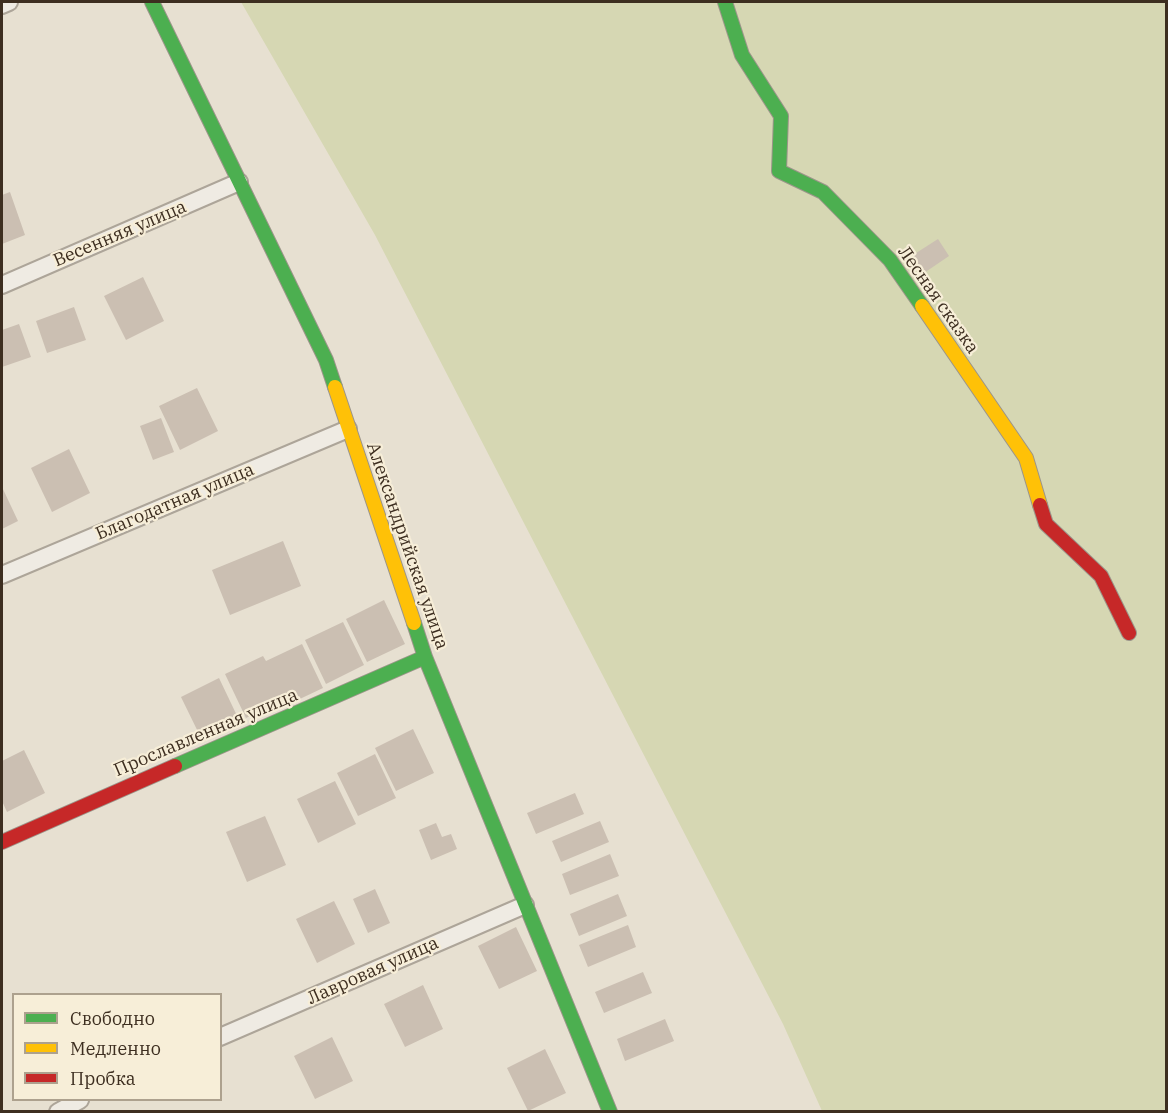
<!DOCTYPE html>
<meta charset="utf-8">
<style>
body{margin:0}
#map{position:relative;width:1168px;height:1113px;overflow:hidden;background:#e7e0d1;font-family:"IBM Plex Serif",serif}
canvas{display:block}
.frame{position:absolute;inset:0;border:3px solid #3d2e20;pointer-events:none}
.legend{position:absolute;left:12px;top:993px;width:210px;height:108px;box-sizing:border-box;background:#f7eed8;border:2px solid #ada18e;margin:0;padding:8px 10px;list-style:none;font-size:18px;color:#3d2e20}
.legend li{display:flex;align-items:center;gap:12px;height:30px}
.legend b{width:30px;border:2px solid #ada18e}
</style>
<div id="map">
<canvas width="1168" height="1113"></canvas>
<div class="frame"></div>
<ul class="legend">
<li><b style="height:8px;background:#4caf50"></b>Свободно</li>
<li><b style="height:8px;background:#ffc107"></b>Медленно</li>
<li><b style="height:8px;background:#c62828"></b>Пробка</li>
</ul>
</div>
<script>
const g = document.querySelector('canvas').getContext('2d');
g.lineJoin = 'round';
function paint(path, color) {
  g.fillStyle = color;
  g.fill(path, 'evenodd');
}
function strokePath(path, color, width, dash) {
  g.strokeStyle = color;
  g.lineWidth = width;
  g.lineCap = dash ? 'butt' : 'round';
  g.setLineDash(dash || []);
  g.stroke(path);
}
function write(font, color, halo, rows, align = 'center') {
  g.font = font + ' "IBM Plex Serif",serif';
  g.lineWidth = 4.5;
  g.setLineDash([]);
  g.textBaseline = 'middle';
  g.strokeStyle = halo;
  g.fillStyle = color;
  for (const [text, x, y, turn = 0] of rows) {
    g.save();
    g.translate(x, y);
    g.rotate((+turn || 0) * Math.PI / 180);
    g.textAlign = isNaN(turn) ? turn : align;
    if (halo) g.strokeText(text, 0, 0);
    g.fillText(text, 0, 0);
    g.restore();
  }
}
paint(new Path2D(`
 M241 2H1166V1111H822L783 1024 375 235Z`), '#d6d7b3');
paint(new Path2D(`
 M10 192 25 235 2 244V195Z
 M938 239 949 256 924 273 913 255Z
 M143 277 164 321 126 340 104 296Z
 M74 307 86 340 47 353 36 321Z
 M19 324 31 357 2 367V330Z
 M197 388 218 431 180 450 159 406Z
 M161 418 174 452 153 460 140 426Z
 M69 449 90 493 52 512 31 468Z
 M2 487 18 521 2 529Z
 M283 541 301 586 230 615 212 570Z
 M384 600 405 644 367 662 346 619Z
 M343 622 364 665 326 684 305 640Z
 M302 644 323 688 285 706 282 700 246 718 225 674 263 656 266 661Z
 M219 678 240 722 202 740 181 697Z
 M413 729 434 773 396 791 375 748Z
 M24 750 45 793 7 812 2 801V761Z
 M375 754 396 798 358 816 337 773Z
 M335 781 356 824 318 843 297 799Z
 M575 793 584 814 536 834 527 813Z
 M265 816 286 865 247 882 226 832Z
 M600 821 609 842 561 862 552 841Z
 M436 823 442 837 451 834 457 849 431 860 419 830Z
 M610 854 619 876 570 895 562 874Z
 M375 889 390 923 368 933 353 899Z
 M618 894 627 916 579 936 570 914Z
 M334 901 355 944 317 963 296 919Z
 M628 925 636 947 588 967 579 945Z
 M516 927 537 971 499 989 478 946Z
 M643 972 652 993 604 1013 595 992Z
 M423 985 443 1029 405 1047 384 1004Z
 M665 1019 674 1041 625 1061 617 1039Z
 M332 1037 353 1081 315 1099 294 1056Z
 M545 1049 566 1093 528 1111 507 1068Z`), '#cbbfb2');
const street = new Path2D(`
 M2 5 9 2
 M2 285 239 182
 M2 575 348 429
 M220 1037 525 905
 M58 1112 80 1100`);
const fast = new Path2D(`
 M152 2 326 360 335 387
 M725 2 742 55 781 116 779 171 823 192 890 260 922 306
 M414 623 425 657 610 1112
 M175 766 425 657`);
const slow = new Path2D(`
 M922 306 1026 458 1040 505
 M335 387 414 623`);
const jam = new Path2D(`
 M1040 505 1046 524 1101 576 1129 633
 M2 842 175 766`);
strokePath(street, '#ada599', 20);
strokePath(fast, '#9c958a', 16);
strokePath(slow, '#9c958a', 16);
strokePath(jam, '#9c958a', 16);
strokePath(street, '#efebe3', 16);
strokePath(fast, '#4caf50', 14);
strokePath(slow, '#ffc107', 14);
strokePath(jam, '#c62828', 14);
write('18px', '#3d2e20', '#f7eed8', [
 ["Весенняя улица",120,234,-23],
 ["Лесная сказка",938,300,55],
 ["Благодатная улица",175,502,-23],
 ["Александрийская улица",407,546,71],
 ["Прославленная улица",206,733,-23],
 ["Лавровая улица",373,971,-24]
]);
</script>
